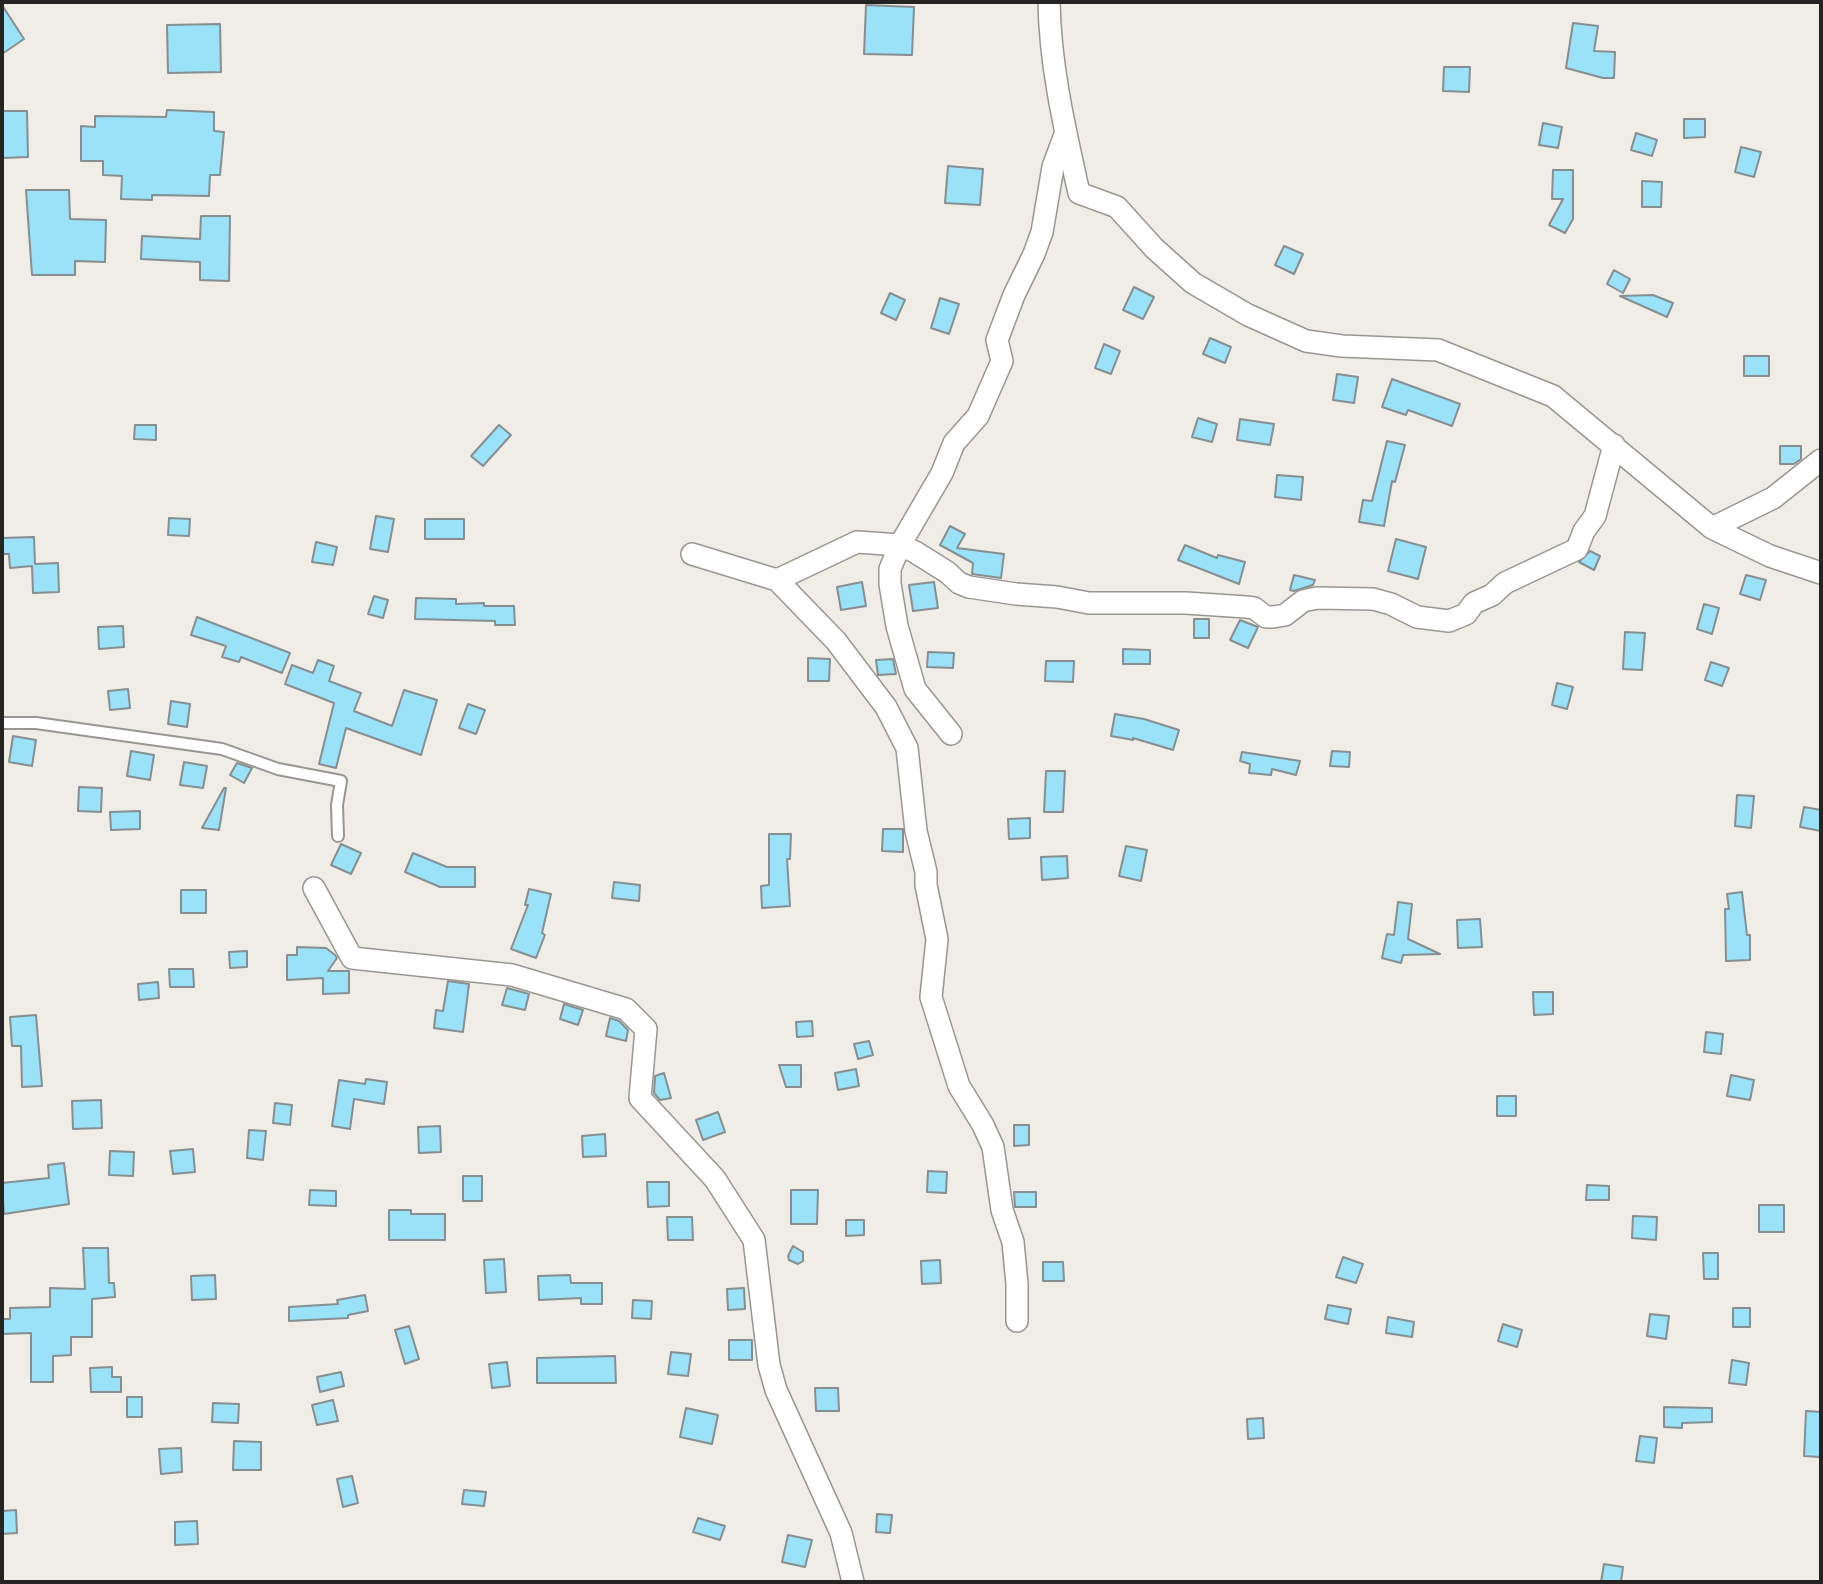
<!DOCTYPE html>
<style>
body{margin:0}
#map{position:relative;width:1823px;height:1584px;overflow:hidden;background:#efede6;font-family:"Open Sans",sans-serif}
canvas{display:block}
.frame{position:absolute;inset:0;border:4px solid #252422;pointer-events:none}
</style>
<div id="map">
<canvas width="1823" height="1584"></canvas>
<div class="frame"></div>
</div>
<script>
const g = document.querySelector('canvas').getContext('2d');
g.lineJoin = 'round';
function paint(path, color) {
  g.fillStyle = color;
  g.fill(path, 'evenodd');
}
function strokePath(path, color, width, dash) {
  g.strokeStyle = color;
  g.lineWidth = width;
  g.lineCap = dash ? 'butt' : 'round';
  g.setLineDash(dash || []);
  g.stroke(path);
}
const building = new Path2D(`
 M2 5 24 39 2 54Z
 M866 5 914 7 912 55 864 54Z
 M1573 23 1598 26 1594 51 1615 52 1614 78H1603L1566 68Z
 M220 24 221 72 168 73 167 25Z
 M1444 67H1470L1469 92 1443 91Z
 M167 110 214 112V131L224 132 220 175H210L209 196 152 195V200L121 199 122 176 103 175V161H81V126L95 127V116L166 117Z
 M2 111H27L28 157 2 158Z
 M1684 119H1705V137L1684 138Z
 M1543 123 1562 127 1558 148 1539 145Z
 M1636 133 1657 140 1652 156 1631 150Z
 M1741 147 1761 152 1754 177 1735 172Z
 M948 166 983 169 980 205 945 203Z
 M1553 170H1573V219L1565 233 1549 225 1563 199H1552Z
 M1642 181 1662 182 1661 207H1642Z
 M26 190H69L70 219 106 220 105 262 75 261V275H32Z
 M201 216H230L229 281 200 280V262L141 259 142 236 200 239Z
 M1284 246 1303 254 1294 274 1275 265Z
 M1614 270 1630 279 1623 293 1607 284Z
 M1134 287 1154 297 1143 319 1123 310Z
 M890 293 905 300 896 320 881 313Z
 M1653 295 1673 303 1667 317 1620 296Z
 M940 298 959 304 949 334 931 328Z
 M1210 338 1231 347 1225 363 1203 354Z
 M1104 344 1120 351 1111 374 1095 368Z
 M1744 356H1769V376H1744Z
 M1337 374 1358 377 1354 403 1333 400Z
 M1392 379 1460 404 1452 426 1408 410 1406 415 1382 407Z
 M1198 418 1217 424 1212 442 1192 437Z
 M1240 419 1274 424 1270 445 1237 440Z
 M135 425H156V440L134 439Z
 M499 425 511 435 483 466 471 456Z
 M1387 441 1405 445 1395 482 1392 481 1384 526 1359 522 1363 500 1372 501Z
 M1780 446H1801V459L1794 464H1780Z
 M1277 475 1303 477 1301 500 1275 497Z
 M376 516 394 519 388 552 370 549Z
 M169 518 190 519 189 536 168 535Z
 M425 519H464V539H425Z
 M950 526 965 534 957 548 1004 554 1001 578 972 574 973 563 940 545Z
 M34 537 35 564 58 563 59 592 33 593 32 566 10 568 9 554H2V538Z
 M1396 539 1426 547 1418 579 1388 571Z
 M316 542 337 547 333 565 312 562Z
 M1185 545 1217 558 1218 555 1245 562 1239 584 1178 560Z
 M1590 551 1600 556 1594 570 1579 562Z
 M1294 575 1315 580 1313 585 1294 591 1290 590Z
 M1746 575 1766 580 1760 600 1740 594Z
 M862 582 866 606 841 610 837 587Z
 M934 582 938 608 913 611 909 585Z
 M374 596 388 600 383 618 368 614Z
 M416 598 456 599V604L484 603V606H514L515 625H495V621L415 619Z
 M1704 604 1719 608 1712 634 1697 629Z
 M197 617 290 653 282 673 241 657 239 662 222 657 226 646 191 635Z
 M1194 619H1209V638H1194Z
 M1240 620 1258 627 1248 648 1230 640Z
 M123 626 124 647 99 649 98 627Z
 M1625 632 1645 633 1642 670 1623 669Z
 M1123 649 1150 650V664H1123Z
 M928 652 954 653 953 668 927 667Z
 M808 658 830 659 829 681H808Z
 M893 659 896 674 878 675 876 660Z
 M318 660 334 666 329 681 361 693 354 711 392 726 404 690 437 700 421 755 346 728 336 768 319 764 334 703 285 684 292 665 313 673Z
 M1046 661H1074L1073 682 1045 681Z
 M1711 662 1729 668 1722 686 1705 680Z
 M1557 683 1573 687 1567 709 1552 705Z
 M128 689 130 708 110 710 108 691Z
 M171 701 190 704 187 727 168 724Z
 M468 704 485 710 476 734 459 728Z
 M1115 714 1144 719 1179 730 1173 750 1133 738V740L1111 736Z
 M13 736 36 740 32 766 9 762Z
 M131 751 154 755 150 780 127 776Z
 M1332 751 1350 752 1349 767 1330 766Z
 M1242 752 1300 761 1296 775 1272 769 1271 775 1249 773 1250 764 1240 761Z
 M184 762 207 766 203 788 180 785Z
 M237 763 252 768 244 783 230 775Z
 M1046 771H1065L1063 812H1044Z
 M79 787 102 788 101 812 78 811Z
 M224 788H226L219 830 202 828Z
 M1737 795 1754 796 1751 828 1735 826Z
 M1804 807 1821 810V831L1800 827Z
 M140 811V829L111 830 110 812Z
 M1030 818V838L1009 839 1008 819Z
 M883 829H903V852L882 851Z
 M769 834H791L790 859H787L790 906 762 908 761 886 769 885Z
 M341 844 361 853 351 874 331 865Z
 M1126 846 1147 850 1141 881 1119 876Z
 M413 853 447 867H475V887H440L405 872Z
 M1067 856 1068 878 1042 880 1041 857Z
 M614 882 640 885 639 901 612 898Z
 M529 889 551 894 542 933 545 935 536 958 511 949 528 905H525Z
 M181 890H206V913H181Z
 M1742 892 1747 935H1750V960L1726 961 1725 909H1729L1727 894Z
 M1398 902 1412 904 1408 939 1440 954 1403 955 1401 963 1382 958 1387 934 1394 935Z
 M1480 919 1482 947 1458 948 1457 920Z
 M297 947 326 948 335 955 337 958 328 971H349V993L323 994V978L287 980V955H297Z
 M247 951V967L230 968 229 952Z
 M169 969H193L194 987H170Z
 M448 981 469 984 463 1032 434 1028 436 1010 443 1011Z
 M158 982 159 998 139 1000 138 984Z
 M507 988 529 994 525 1010 502 1005Z
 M1533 992H1553V1014L1534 1015Z
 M564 1004 583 1010 578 1025 560 1019Z
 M36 1015 42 1086 22 1087 21 1046H12L10 1017Z
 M610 1018 619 1021 628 1030 626 1041 606 1036Z
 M812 1021 813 1036 797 1037 796 1022Z
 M1706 1032 1723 1034 1721 1054 1704 1052Z
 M869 1041 873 1055 858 1059 854 1044Z
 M779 1065H801V1087H786Z
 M856 1069 859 1086 838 1090 835 1073Z
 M664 1073 671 1098 660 1100 654 1093 655 1076Z
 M1731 1075 1754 1080 1750 1100 1727 1096Z
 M366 1079 387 1082 384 1104 354 1099 350 1129 332 1126 339 1080 365 1084Z
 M1497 1096H1516V1116H1497Z
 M101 1100 102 1128 73 1129 72 1101Z
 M275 1103 292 1105 290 1125 273 1123Z
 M718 1112 725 1132 703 1140 696 1120Z
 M1014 1125H1029V1145L1014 1146Z
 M440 1126 441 1152 419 1153 418 1127Z
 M249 1130 266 1131 263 1160 247 1158Z
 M605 1134 606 1156 583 1157 582 1136Z
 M193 1149 195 1172 173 1174 170 1151Z
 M110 1151 134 1152 133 1176 109 1175Z
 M64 1163 69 1204 4 1214 2 1183 49 1178 48 1165Z
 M928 1171 947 1172 946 1193 927 1192Z
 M463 1176H482V1201H463Z
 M647 1182H669V1206L648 1207Z
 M1587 1185 1609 1186V1200H1586Z
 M310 1190 336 1191V1206L309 1205Z
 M791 1190H818L817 1224H791Z
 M1014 1192H1036V1207H1015Z
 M1759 1205H1784V1232H1759Z
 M389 1210H411V1214H445V1240H389Z
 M1633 1216 1657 1217 1656 1240 1632 1238Z
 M667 1217H692L693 1240H668Z
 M846 1220H864V1235L846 1236Z
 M793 1246 803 1252V1261L798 1264 789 1260 788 1256Z
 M83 1248H108L109 1283H114L115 1297 92 1299V1337H71V1355L53 1356V1382H31V1333L2 1334V1319H10V1308L50 1307V1288L85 1289Z
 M1703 1253H1718V1279H1704Z
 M1343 1257 1363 1264 1356 1283 1336 1277Z
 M504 1259 506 1292 486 1293 484 1260Z
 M940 1260 941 1283 922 1284 921 1261Z
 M1043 1262H1063L1064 1281H1043Z
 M215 1275 216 1299 192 1300 191 1276Z
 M570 1275 571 1283H602V1304H581V1298L539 1300 538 1276Z
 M744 1288 745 1309 728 1310 727 1289Z
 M365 1295 368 1311 348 1315V1318L289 1321V1307L338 1304 337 1300Z
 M633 1300 652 1301 651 1319 632 1318Z
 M1328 1305 1351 1309 1348 1324 1325 1319Z
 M1733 1308H1750V1327H1733Z
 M1650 1314 1669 1316 1666 1339 1647 1336Z
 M1388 1317 1414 1322 1412 1337 1386 1333Z
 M1503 1324 1522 1330 1517 1347 1498 1341Z
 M409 1326 419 1359 405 1364 395 1330Z
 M729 1340H752V1360H729Z
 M671 1352 691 1354 688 1376 668 1374Z
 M615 1356 616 1383H537V1358Z
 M1732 1360 1749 1363 1746 1385 1729 1383Z
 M507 1362 510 1386 492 1388 489 1364Z
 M112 1367V1377H121V1392H91L90 1368Z
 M341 1372 344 1386 320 1392 317 1377Z
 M815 1388H838L839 1411H816Z
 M127 1397H142V1417H127Z
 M333 1400 338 1421 317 1425 312 1405Z
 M213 1403 239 1404 238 1423 212 1422Z
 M1664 1407 1712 1408V1422L1682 1423V1428L1664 1427Z
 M686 1408 718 1415 712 1444 680 1437Z
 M1806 1411 1821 1412 1820 1457 1804 1456Z
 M1263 1418 1264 1438 1248 1439 1247 1419Z
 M1640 1436 1657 1438 1654 1463 1636 1461Z
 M234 1441 261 1442V1470H233Z
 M181 1448 182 1472 161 1474 159 1449Z
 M352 1476 358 1503 343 1507 337 1479Z
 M464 1490 486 1492 484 1506 462 1504Z
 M16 1510 17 1533 2 1534V1511Z
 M877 1514 892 1515 890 1533 876 1532Z
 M698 1518 725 1526 720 1540 693 1532Z
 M197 1521 198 1544 175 1545V1522Z
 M788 1535 812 1540 805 1567 782 1562Z
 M1604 1564 1623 1567 1621 1582H1601Z`);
paint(building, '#99e2f8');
strokePath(building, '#878e91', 2);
const service = new Path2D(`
 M2 723H36L222 749 278 769 341 781 337 805 338 836`);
const minor = new Path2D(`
 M1049 2C1050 66 1065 130 1079 193L1117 207 1154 248 1193 283 1248 315 1306 341 1342 346 1438 350 1553 396 1712 528 1770 556 1821 573
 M1712 528 1773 498 1821 460
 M692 554 777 580 857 542 900 545 915 552 947 572 959 583 969 587 1016 594 1057 597 1089 603H1186L1246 607 1254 608 1266 617H1273L1285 615 1303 601 1317 598 1373 599 1391 604 1417 617 1449 621 1466 614 1474 603 1492 595 1505 583 1577 549 1584 531 1595 516 1614 445
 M777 580 836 641 886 707 907 748 916 831 926 872V885L937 939 931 997 959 1086 983 1125 993 1147 1002 1210 1013 1242 1017 1284V1321
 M951 734 915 689 897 626 890 584V569L900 545 942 473 954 443 978 416 1002 361 997 340 1014 295 1034 254 1042 232 1053 167 1066 132
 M314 888 352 958 512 975 626 1009 646 1029 640 1098 715 1179 754 1240 769 1365 776 1390 841 1533 853 1582`);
strokePath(service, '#989690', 14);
strokePath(minor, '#989690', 24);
strokePath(service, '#fff', 10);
strokePath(minor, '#fff', 21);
</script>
